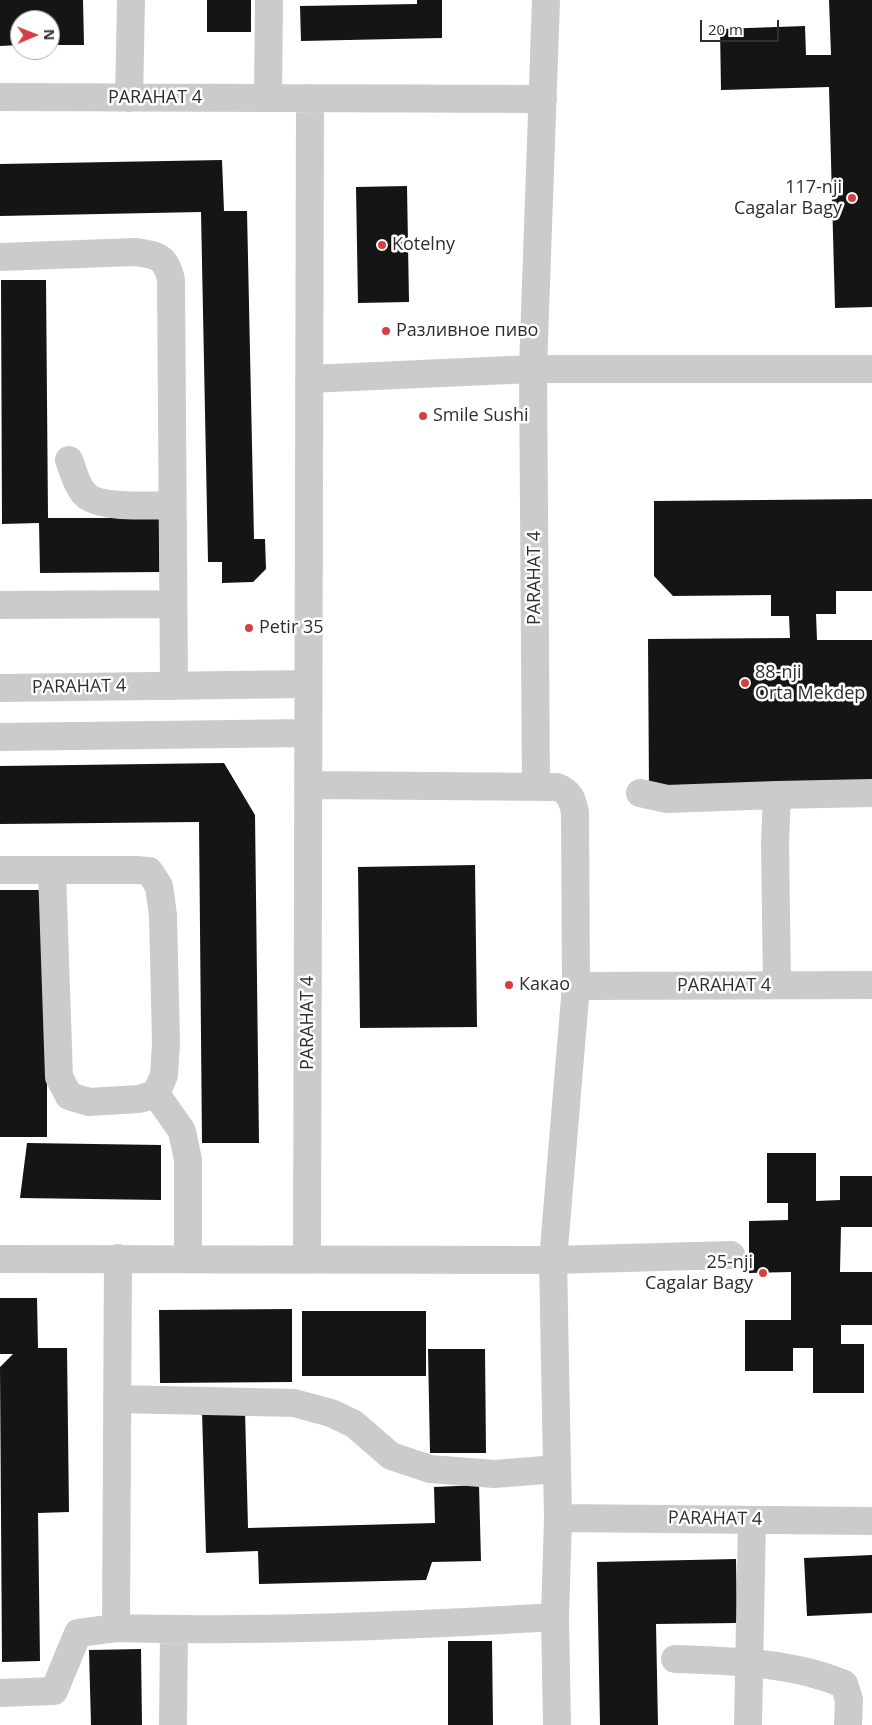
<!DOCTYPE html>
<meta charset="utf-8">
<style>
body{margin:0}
#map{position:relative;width:872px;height:1725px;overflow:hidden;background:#fff;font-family:"Open Sans",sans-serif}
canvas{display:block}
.north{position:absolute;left:10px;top:10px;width:50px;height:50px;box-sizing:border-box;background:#fff;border:1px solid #ababab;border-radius:50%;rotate:89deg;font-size:14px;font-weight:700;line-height:20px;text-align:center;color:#2e2e2e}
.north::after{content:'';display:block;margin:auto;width:18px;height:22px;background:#d63f43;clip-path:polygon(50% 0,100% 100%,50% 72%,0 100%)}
.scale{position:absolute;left:700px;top:20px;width:79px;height:22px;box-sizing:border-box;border:2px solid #2e2e2e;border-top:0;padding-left:6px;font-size:15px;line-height:18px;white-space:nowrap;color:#2e2e2e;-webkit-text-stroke:4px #fff;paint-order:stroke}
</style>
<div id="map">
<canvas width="872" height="1725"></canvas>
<div class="north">N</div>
<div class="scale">20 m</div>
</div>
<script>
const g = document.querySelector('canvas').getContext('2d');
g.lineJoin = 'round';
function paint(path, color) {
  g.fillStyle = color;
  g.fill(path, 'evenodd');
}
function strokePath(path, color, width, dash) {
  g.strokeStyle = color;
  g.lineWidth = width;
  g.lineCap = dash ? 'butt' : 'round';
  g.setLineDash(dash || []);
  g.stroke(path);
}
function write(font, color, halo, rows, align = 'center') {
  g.font = font + ' "Open Sans",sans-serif';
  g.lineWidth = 5;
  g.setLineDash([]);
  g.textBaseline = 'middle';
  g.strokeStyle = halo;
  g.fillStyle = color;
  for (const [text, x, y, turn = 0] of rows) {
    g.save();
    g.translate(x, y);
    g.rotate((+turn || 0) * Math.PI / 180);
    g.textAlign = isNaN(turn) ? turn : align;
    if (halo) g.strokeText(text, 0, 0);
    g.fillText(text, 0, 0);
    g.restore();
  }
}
paint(new Path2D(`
 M0 0H83L84 45H50V20H20V45L0 46Z
 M207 0H251V32H207Z
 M417 0H442V38L301 41 300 6 417 4Z
 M829 0H872V307L835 308 829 87 721 90 720 29 805 26 806 55H831Z
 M222 160 224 211H247L254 539H265L266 569 253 582 222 583V562H208L201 212 0 216V164Z
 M407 186 409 302 358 303 356 187Z
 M1 280H46L48 518H159L160 572 40 573 39 523 2 524Z
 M872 499V591H836V614H816L817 640H872V788L649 791 648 639 790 638 789 616H771V595L673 596 654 576V501Z
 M224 763 255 815 259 1143H202L199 822 0 824V766Z
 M475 865 477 1027 360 1028 358 867Z
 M0 890H47V1137H0Z
 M27 1143 161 1145V1200L20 1198Z
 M767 1153H816V1201L840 1200V1176H872V1227H841L840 1272H872V1325H841V1344H864V1393H813V1348H793V1371H745V1320H791V1272L749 1273V1221L788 1220V1203H767Z
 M0 1298H37L38 1348H67L69 1512 38 1513 40 1661 2 1662 0 1367 13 1354H0Z
 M292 1309V1382L160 1383 159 1310Z
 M302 1311H426V1376H302Z
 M428 1349H485L486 1453H430Z
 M245 1410 248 1528 435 1523 434 1487 479 1485 481 1561 432 1562 426 1580 259 1584 258 1551 206 1553 202 1411Z
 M872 1555V1613L807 1616 804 1558Z
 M736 1559 737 1623 656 1624 658 1725H600L597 1562Z
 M448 1641H492L493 1725H448Z
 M141 1649 142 1725H91L89 1650Z`), '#151515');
strokePath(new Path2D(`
 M0 97 543 99
 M129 98 131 0
 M268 98 269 0
 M0 257 135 252C157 255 166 256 171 280L174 686
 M309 379 533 369H872
 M69 460C73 470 76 484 83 492 95 510 152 505 172 505
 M0 605 173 604
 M0 688 308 684
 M0 737 308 733
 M308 785 557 787C570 792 572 799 575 812L576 986 553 1260 558 1518 555 1617 557 1725
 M536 787 533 369 546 0
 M640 793 667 799 777 795
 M0 870H135L149 871 159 886 163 915 166 1043 164 1075 156 1094
 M52 871 59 1077 69 1096 89 1102 139 1099 156 1094
 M777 985 775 843 777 795 872 793
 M576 986 872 985
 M156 1094 182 1131 188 1160V1259
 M118 1258 116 1628C262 1632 409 1626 555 1617
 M0 1259 553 1260 731 1255
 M307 1260 310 98
 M118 1399 294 1403 331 1413 354 1424 391 1456 430 1469 494 1474 557 1469
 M558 1518 872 1521
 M675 1659C732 1661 791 1662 844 1684L849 1700 848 1725
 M0 1693 54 1691 78 1633 116 1628
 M173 1725 174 1630
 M748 1725 752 1520`), '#cbcbcb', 28);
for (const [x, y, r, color] of [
 [852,198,5,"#d63f43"],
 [382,245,5,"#d63f43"],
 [386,331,5,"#d63f43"],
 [423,416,5,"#d63f43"],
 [249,628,5,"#d63f43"],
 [745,683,5,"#d63f43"],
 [509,985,5,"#d63f43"],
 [763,1273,5,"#d63f43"]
]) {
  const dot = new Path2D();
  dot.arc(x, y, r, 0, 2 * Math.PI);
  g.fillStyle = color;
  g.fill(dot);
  strokePath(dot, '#fff', 2);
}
write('18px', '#2e2e2e', '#fff', [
 ["PARAHAT 4",155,98],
 ["PARAHAT 4",535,578,-90],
 ["PARAHAT 4",79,687,-1],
 ["PARAHAT 4",724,986],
 ["PARAHAT 4",308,1023,-90],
 ["PARAHAT 4",715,1519,1]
]);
write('18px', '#2e2e2e', '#fff', [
 ["117-nji",842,188,"right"],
 ["Cagalar Bagy",842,209,"right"],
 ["Kotelny",392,245],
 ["Разливное пиво",396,331],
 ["Smile Sushi",433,416],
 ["Petir 35",259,628],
 ["88-nji",755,673],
 ["Orta Mekdep",755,694],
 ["Какао",519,985],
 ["25-nji",753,1263,"right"],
 ["Cagalar Bagy",753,1284,"right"]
], 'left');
</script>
